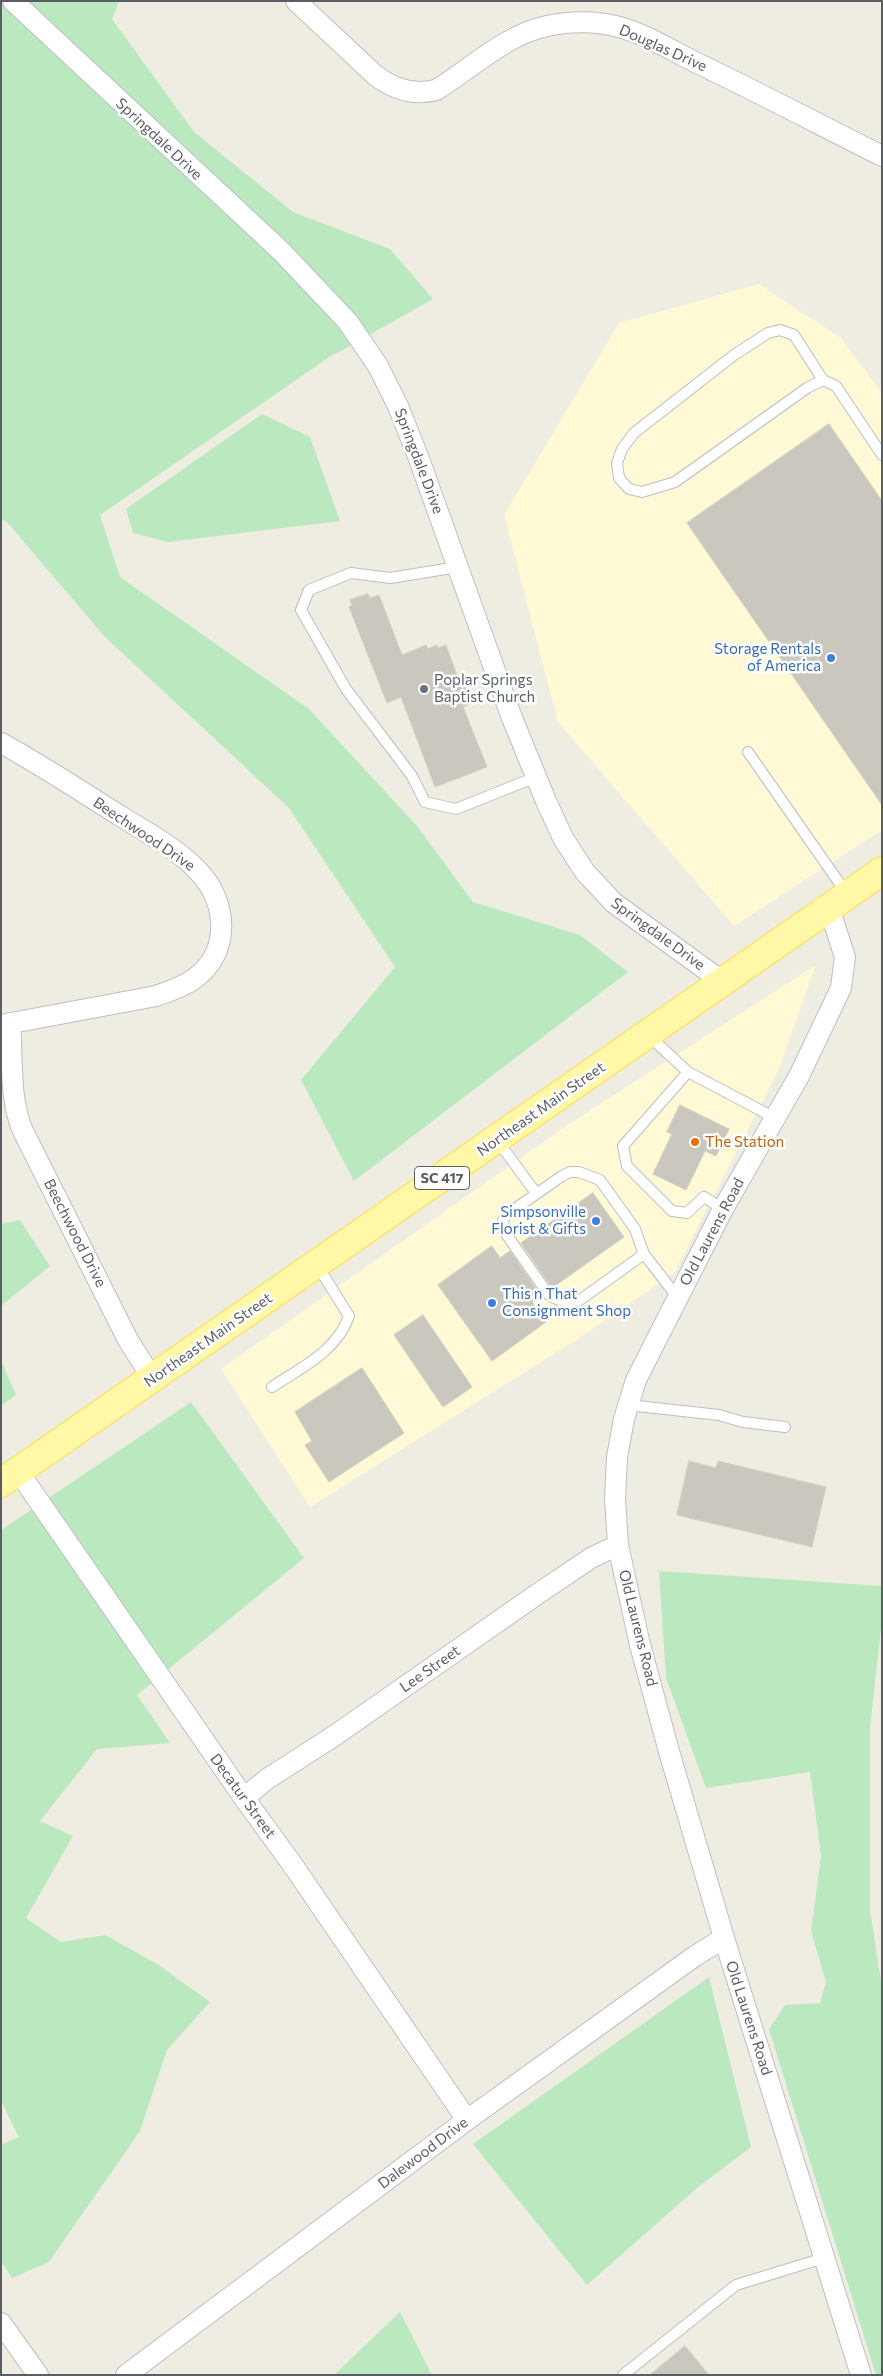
<!DOCTYPE html>
<style>
body{margin:0}
#map{position:relative;width:883px;height:2376px;overflow:hidden;background:#efede1;font-family:Commissioner,sans-serif}
canvas{display:block}
.frame{position:absolute;inset:0;border:2px solid #5a5e64;pointer-events:none}
</style>
<div id="map">
<canvas width="883" height="2376"></canvas>
<div class="frame"></div>
</div>
<script>
const g = document.querySelector('canvas').getContext('2d');
g.lineJoin = 'round';
function paint(path, color) {
  g.fillStyle = color;
  g.fill(path, 'evenodd');
}
function strokePath(path, color, width, dash) {
  g.strokeStyle = color;
  g.lineWidth = width;
  g.lineCap = dash ? 'butt' : 'round';
  g.setLineDash(dash || []);
  g.stroke(path);
}
function write(font, color, halo, rows, align = 'center') {
  g.font = font + ' Commissioner,sans-serif';
  g.lineWidth = 5;
  g.setLineDash([]);
  g.textBaseline = 'middle';
  g.strokeStyle = halo;
  g.fillStyle = color;
  for (const [text, x, y, turn = 0] of rows) {
    g.save();
    g.translate(x, y);
    g.rotate((+turn || 0) * Math.PI / 180);
    g.textAlign = isNaN(turn) ? turn : align;
    if (halo) g.strokeText(text, 0, 0);
    g.fillText(text, 0, 0);
    g.restore();
  }
}
paint(new Path2D(`
 M759 284 841 338 882 393V830L734 926 558 722 504 515 619 323Z
 M816 965 778 1071 674 1273 576 1340 310 1507 221 1369 569 1124Z`), '#fff9d6');
paint(new Path2D(`
 M1 1H119L112 19 194 132 293 212 390 249 433 299 328 358 100 515 120 577 309 709 417 826 473 902 580 935 628 972 354 1181 301 1080 395 967 289 808 104 636 7 522 1 519Z
 M262 414 310 437 340 521 168 542 133 533 126 509Z
 M20 1220 50 1266 1 1306V1224Z
 M1 1360 16 1395 1 1406Z
 M191 1402 304 1558 137 1695 170 1743 97 1749 40 1821 73 1836 26 1918 61 1942 105 1935 157 1964 210 2002 167 2050 140 2131 49 2262 12 2278 1 2261V2145L19 2137 1 2101V1530Z
 M659 1571 882 1586V1619L870 1728V1910L882 1988V2375H876L769 2029 785 2005 820 2003 826 1982 811 1931 821 1856 810 1772 706 1788 666 1678Z
 M709 1977 751 2147 697 2188 587 2285 473 2144Z
 M400 2312 432 2375H334Z`), '#bbe9bf');
const building = new Path2D(`
 M829 424 882 501V805L687 523Z
 M368 594 370 598 379 595 402 655 426 645 428 649 437 645 438 648 446 645 458 678 462 677 472 703 463 707 487 767 435 787 401 697 387 703 349 607 352 605 350 600Z
 M680 1105 729 1129 716 1156 705 1151 686 1190 653 1174 672 1134 667 1132Z
 M593 1193 624 1237 552 1288 521 1243Z
 M492 1246 500 1258 510 1251 541 1296 532 1302 546 1322 492 1361 438 1285Z
 M423 1315 472 1387 443 1407 394 1335Z
 M362 1368 404 1433 329 1482 305 1445 312 1441 295 1412Z
 M689 1461 716 1468 718 1461 826 1487 812 1547 677 1515Z
 M685 2346 709 2375H650Z`);
paint(building, '#cac7be');
strokePath(building, '#d4cfbf', 1);
const lane = new Path2D(`
 M823 380 807 388 675 482 642 492 629 489 619 478 617 463 622 449 634 433 734 355 768 333 780 330 794 335 823 380 836 386 882 455
 M458 567 390 578 351 573 309 590 301 610 346 689 412 776 425 802 456 809 536 777
 M748 752 847 894
 M648 1035 688 1072
 M497 1140 536 1193
 M723 1209 704 1197 687 1213 672 1211 627 1166 623 1146 688 1072 775 1118
 M644 1254 580 1300C567 1304 559 1302 548 1294L504 1231 503 1220 506 1215 562 1176 570 1172H579L600 1180 635 1229 644 1254 678 1298
 M272 1387C302 1367 337 1351 349 1316L317 1265
 M628 1405 719 1415 743 1422 785 1427
 M623 2375 736 2285 824 2258`);
const street = new Path2D(`
 M13 1 282 252 348 322 378 366 398 406 419 459 512 718 546 801 563 838 585 872 614 903 723 982
 M296 1 375 75C393 89 413 96 436 90 472 68 505 35 547 26 571 21 596 21 619 27 645 34 671 50 695 62 758 92 820 125 882 156
 M1 743C43 766 82 792 122 817 148 833 178 849 199 872 228 902 231 953 194 979 183 987 170 991 156 996L1 1025
 M829 908 845 957 841 988 799 1076 723 1209 636 1380 624 1419 617 1457 615 1498 618 1545 640 1645 670 1755 724 1938 861 2375
 M10 1023C13 1058 9 1096 22 1129L128 1340 152 1378
 M18 1471 244 1798 292 1864 467 2120
 M244 1798 267 1779 334 1736 536 1595 591 1558 618 1545
 M1 2323 38 2375
 M126 2375 467 2120 695 1956 724 1938`);
const primary = new Path2D(`
 M1 1483 882 871`);
strokePath(lane, '#bcbec5', 12);
strokePath(street, '#bcbec5', 22);
strokePath(primary, '#ffdc4a', 30);
strokePath(lane, '#fff', 10);
strokePath(street, '#fff', 20);
strokePath(primary, '#fff8a6', 28);
for (const [x, y, r, color] of [
 [831,658,5,"#3f7fe0"],
 [424,689,5,"#6b7280"],
 [695,1142,5,"#e8710a"],
 [596,1221,5,"#3f7fe0"],
 [492,1303,5,"#3f7fe0"]
]) {
  const dot = new Path2D();
  dot.arc(x, y, r, 0, 2 * Math.PI);
  g.fillStyle = color;
  g.fill(dot);
  strokePath(dot, '#fff', 2);
}
for (const [x, y, w] of [
 [442,1178,55]
]) {
  const box = new Path2D();
  box.roundRect(x - w / 2, y - 11.5, w, 23, 4);
  g.fillStyle = '#fff';
  g.fill(box);
  strokePath(box, '#5a5e64', 1);
}
write('bold 14px', '#5a5e64', null, [
 ["SC 417",442,1178]
]);
write('15px', '#5a5e64', '#fff', [
 ["Douglas Drive",663,48,24],
 ["Springdale Drive",159,139,43],
 ["Springdale Drive",419,461,69],
 ["Beechwood Drive",144,834,34],
 ["Springdale Drive",658,934,36],
 ["Northeast Main Street",541,1109,-35],
 ["Old Laurens Road",712,1232,-62],
 ["Beechwood Drive",75,1233,63],
 ["Northeast Main Street",208,1340,-35],
 ["Old Laurens Road",638,1628,76],
 ["Lee Street",430,1669,-35],
 ["Decatur Street",243,1796,54],
 ["Old Laurens Road",749,2018,72],
 ["Dalewood Drive",423,2153,-37]
]);
write('15px', '#366cbe', '#fff', [
 ["Storage Rentals",821,649],
 ["of America",821,666],
 ["Simpsonville",586,1212],
 ["Florist & Gifts",586,1229],
 ["This n That",502,1294,"left"],
 ["Consignment Shop",502,1311,"left"]
], 'right');
write('15px', '#5b616d', '#fff', [
 ["Poplar Springs",434,680],
 ["Baptist Church",434,697]
], 'left');
write('15px', '#c56008', '#fff', [
 ["The Station",705,1142]
], 'left');
</script>
